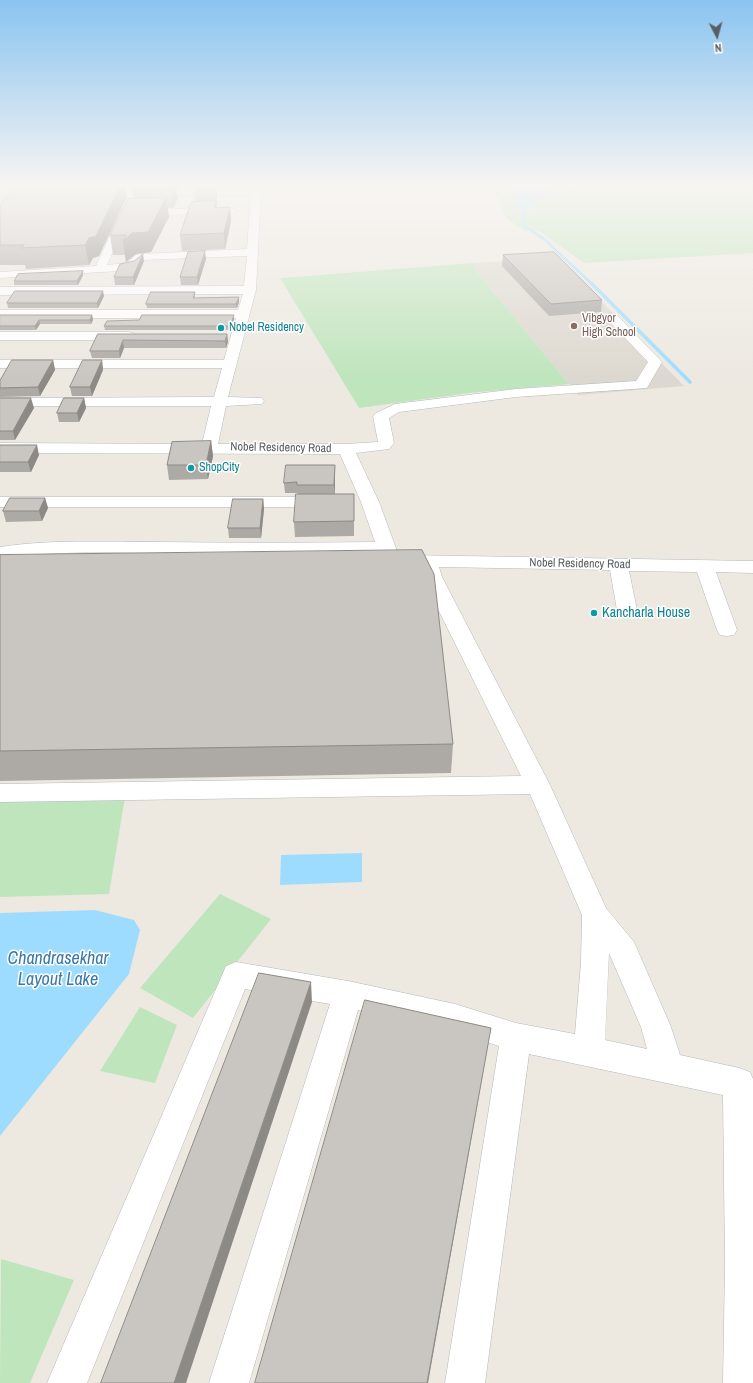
<!DOCTYPE html>
<style>
body{margin:0}
#map{position:relative;width:753px;height:1383px;overflow:hidden;background:#ede9e1;font-family:"Archivo Narrow",sans-serif}
canvas{display:block}
.north{position:absolute;left:697px;top:16px;width:40px;height:40px;-webkit-text-stroke:3px #fff;paint-order:stroke;rotate:174deg;font-size:11px;font-weight:700;line-height:16px;text-align:center;color:#595e62}
.north::after{content:'';display:block;margin:auto;width:14px;height:18px;background:#595e62;clip-path:polygon(50% 0,100% 100%,50% 72%,0 100%)}
</style>
<div id="map">
<canvas width="753" height="1383"></canvas>
<div class="north">N</div>
</div>
<script>
const g = document.querySelector('canvas').getContext('2d');
g.lineJoin = 'round';
function paint(path, color) {
  g.fillStyle = color;
  g.fill(path, 'evenodd');
}
function strokePath(path, color, width, dash) {
  g.strokeStyle = color;
  g.lineWidth = width;
  g.lineCap = dash ? 'butt' : 'round';
  g.setLineDash(dash || []);
  g.stroke(path);
}
function write(font, color, halo, rows, align = 'center') {
  g.font = font + ' "Archivo Narrow",sans-serif';
  g.lineWidth = 3;
  g.setLineDash([]);
  g.textBaseline = 'middle';
  g.strokeStyle = halo;
  g.fillStyle = color;
  for (const [text, x, y, turn = 0] of rows) {
    g.save();
    g.translate(x, y);
    g.rotate((+turn || 0) * Math.PI / 180);
    g.textAlign = isNaN(turn) ? turn : align;
    if (halo) g.strokeText(text, 0, 0);
    g.fillText(text, 0, 0);
    g.restore();
  }
}
paint(new Path2D(`
 M559 258 684 386 578 395 474 268 473 263Z`), '#ddd8cf');
paint(new Path2D(`
 M0 184H264L261 189 15 193 0 214Z
 M491 184H512L514 194 529 210 551 192 579 184H753V253L584 263 539 231H524L506 218Z
 M473 263 474 268 569 384 469 393 359 408 280 278Z
 M125 797 109 894 0 897V799Z
 M220 894 271 919 193 1018 140 988Z
 M140 1007 177 1025 155 1083 100 1071Z
 M1 1259 74 1280 30 1383H0Z`), '#bfe5bc');
paint(new Path2D(`
 M512 184H579C570 186 560 187 552 192 538 199 535 213 517 209Z
 M362 853V882L280 885 281 855Z
 M95 910 134 920 140 930 129 974 0 1136V913Z`), '#9edcff');
strokePath(new Path2D(`
 M525 202 523 225 544 239 593 285`), '#9edcff', 3);
strokePath(new Path2D(`
 M592 284 690 382`), '#9edcff', 3.5);
const street = new Path2D(`
 M256 188 261 191 256 290 228 397 262 398 264 401 262 404 226 406 218 444H346L378 442 373 416 376 413 395 404 516 389 636 381 648 362 608 320 606 317 608 314H616L662 362 647 388 516 397 399 412 389 418 394 443 389 449 356 453 379 502 397 551 399 554 405 555 753 561V573L716 572 737 630 734 635 727 636 720 635 717 630 697 572 629 571 637 610 634 614 627 616 620 614 617 610 610 570 439 567 442 577 550 785 606 908 634 942 671 1027 680 1055 739 1068 750 1072 753 1079V1383H723L725 1264 723 1095 529 1054 485 1383H445L499 1046 455 1032 358 1010 249 1383H209L330 1004 245 989 87 1383H47L226 966 236 962 348 981 455 1004 516 1023 575 1034 581 963 582 915 530 794 0 802V784L521 776 422 577 420 567H405L385 562 380 553C307 554 234 554 161 553 109 553 51 550 0 559V547C51 539 109 542 160 542 232 543 304 543 375 542L361 502 340 454 0 453V443L202 444 211 406H0V398L214 397 222 368H0V360H224L236 318H0V310H238L243 294 0 295V287L244 286 247 256 143 260 135 267 119 271 0 278V272L96 266 119 216 124 213 129 216 107 265 127 263 136 255 140 254 247 249 251 194 96 195 91 192 96 189ZM609 953 641 1027 647 1049 605 1040Z
 M231 208 236 211 235 213 138 216 133 213 138 210Z
 M0 332H128L133 333 135 336 133 339 128 340H0Z
 M0 497H325L331 498 334 502 331 506 325 507H0Z`);
strokePath(street, '#b4b8bc', 1);
paint(street, '#fff');
paint(new Path2D(`
 M17 184H124L127 197 99 256 93 258 89 265 26 269 25 265H0V206Z
 M176 184 178 198 173 208H168L169 217 151 252 136 254 126 262 125 255H113L110 235 133 199 132 190Z
 M216 184 217 198V207H216V208L230 207 231 222 225 249 182 251 180 235 195 202 194 189Z
 M503 255 602 300 601 312 549 316 502 266Z
 M206 259 198 285H181L180 277Z
 M144 261 134 285H115L114 277Z
 M83 271V275L78 285H14V281Z
 M195 292V298L239 297V302L237 308H147L146 304Z
 M104 296 98 308H8L7 303Z
 M0 315H92L93 320 91 324H40L36 330H0Z
 M139 320H234L231 330H105L104 326Z
 M98 334H227L228 342 226 348H124L120 358H92L90 351Z
 M53 360 55 370 40 396 0 397V381Z
 M102 360 103 370 92 396H72L70 387Z
 M0 398 34 408 15 440H0Z
 M84 398 86 408 79 422H59L57 413Z
 M211 441 213 456 208 479 169 480 167 465Z
 M0 445 39 455 31 472H0Z
 M335 465V494H354V536L295 537 294 522 298 493H285L284 483Z
 M45 498 48 508 42 521 6 522 3 511Z
 M263 499 264 509 261 538H229L228 528Z
 M0 555 453 744 451 773 0 781Z`), '#ada9a5');
paint(new Path2D(`
 M121 184H124L127 197 99 256 93 258 89 265 85 245Z
 M174 184H176L178 198 173 208 171 189Z
 M215 184 217 198V207L215 188Z
 M166 198 169 217 151 252 136 254 126 262 123 241Z
 M230 207 231 222 225 249 224 233Z
 M205 251 206 259 198 285 197 277Z
 M143 254 144 261 134 285 133 277Z
 M83 271V275L78 285 77 281Z
 M103 291 104 296 98 308 97 303Z
 M239 297V302L237 308 236 304Z
 M92 315 93 320 91 324 90 320Z
 M234 315V320L231 330 230 326Z
 M39 320 40 324 36 330 35 326Z
 M227 334 228 342 226 348 225 341Z
 M123 340 124 348 120 358 119 351Z
 M53 360 55 370 40 396 38 387Z
 M102 360 103 370 92 396 90 387Z
 M31 398 34 408 15 440 13 431Z
 M84 398 86 408 79 422 77 413Z
 M211 441 213 456 208 479 206 465Z
 M37 445 39 455 31 472 28 462Z
 M335 465V496L334 485Z
 M45 498 48 508 42 521 39 511Z
 M263 499 264 509 261 538 260 528Z
 M311 982 312 1002 186 1383H174Z
 M491 1028 428 1383H427Z`), '#8d8a86');
const building = new Path2D(`
 M17 184H121L96 236 89 238 85 245 21 248 24 245H0V206Z
 M134 184H174L171 189 132 190Z
 M195 184H215V188L194 189Z
 M166 198 148 232 132 233 123 241 126 235H110L128 199Z
 M216 201 215 208 230 207 224 233 180 235 191 202Z
 M205 251 197 277H180L188 252Z
 M554 252 602 300 551 304 503 255Z
 M143 254 133 277H114L120 264 134 261Z
 M83 271 77 281H14L18 274Z
 M15 291H103L97 303H7Z
 M151 292H195L193 298 239 297 236 304H146Z
 M0 315H92L90 320H39L35 326H0Z
 M142 315H234L230 326H104L107 321 139 320Z
 M98 334H227L225 341 123 340 119 351H90Z
 M12 360H53L38 387 0 388V381Z
 M83 360H102L90 387H70Z
 M0 398H31L13 431H0Z
 M64 398H84L77 413H57Z
 M211 441 206 465H167L172 442Z
 M0 445H37L28 462H0Z
 M286 465H335L334 485H297V482L284 483Z
 M296 494H354V521L294 522Z
 M10 498H45L39 511H3Z
 M233 499H263L260 528H228Z
 M422 550 434 574 453 744 0 751V555Z
 M259 973 311 982 174 1383H101Z
 M365 1000 491 1028 427 1383H255Z`);
paint(building, '#c9c5c0');
strokePath(building, '#8d8a86', 1);
const sky = g.createLinearGradient(0, 0, 0, 378);
sky.addColorStop(0, '#8ac4f1');
sky.addColorStop(0.49, '#f7f5f2');
sky.addColorStop(1, '#f7f5f200');
g.fillStyle = sky;
g.fillRect(0, 0, 753, 378);
for (const [x, y, r, color] of [
 [574,326,4,"#8d6e63"],
 [221,328,4,"#0f9aa8"],
 [191,468,4,"#0f9aa8"],
 [594,613,4,"#0f9aa8"]
]) {
  const dot = new Path2D();
  dot.arc(x, y, r, 0, 2 * Math.PI);
  g.fillStyle = color;
  g.fill(dot);
  strokePath(dot, '#fff', 1.5);
}
write('12px', '#785e54', '#fff', [
 ["Vibgyor",582,319],
 ["High School",582,333]
], 'left');
write('12px', '#0d838f', '#fff', [
 ["Nobel Residency",229,328],
 ["ShopCity",199,468]
], 'left');
write('12px', '#595e62', '#fff', [
 ["Nobel Residency Road",281,448,1],
 ["Nobel Residency Road",580,564,1]
]);
write('14px', '#0d838f', '#fff', [
 ["Kancharla House",602,613]
], 'left');
write('italic 18px', '#3978a8', '#fff', [
 ["Chandrasekhar",58,959],
 ["Layout Lake",58,980]
]);
</script>
